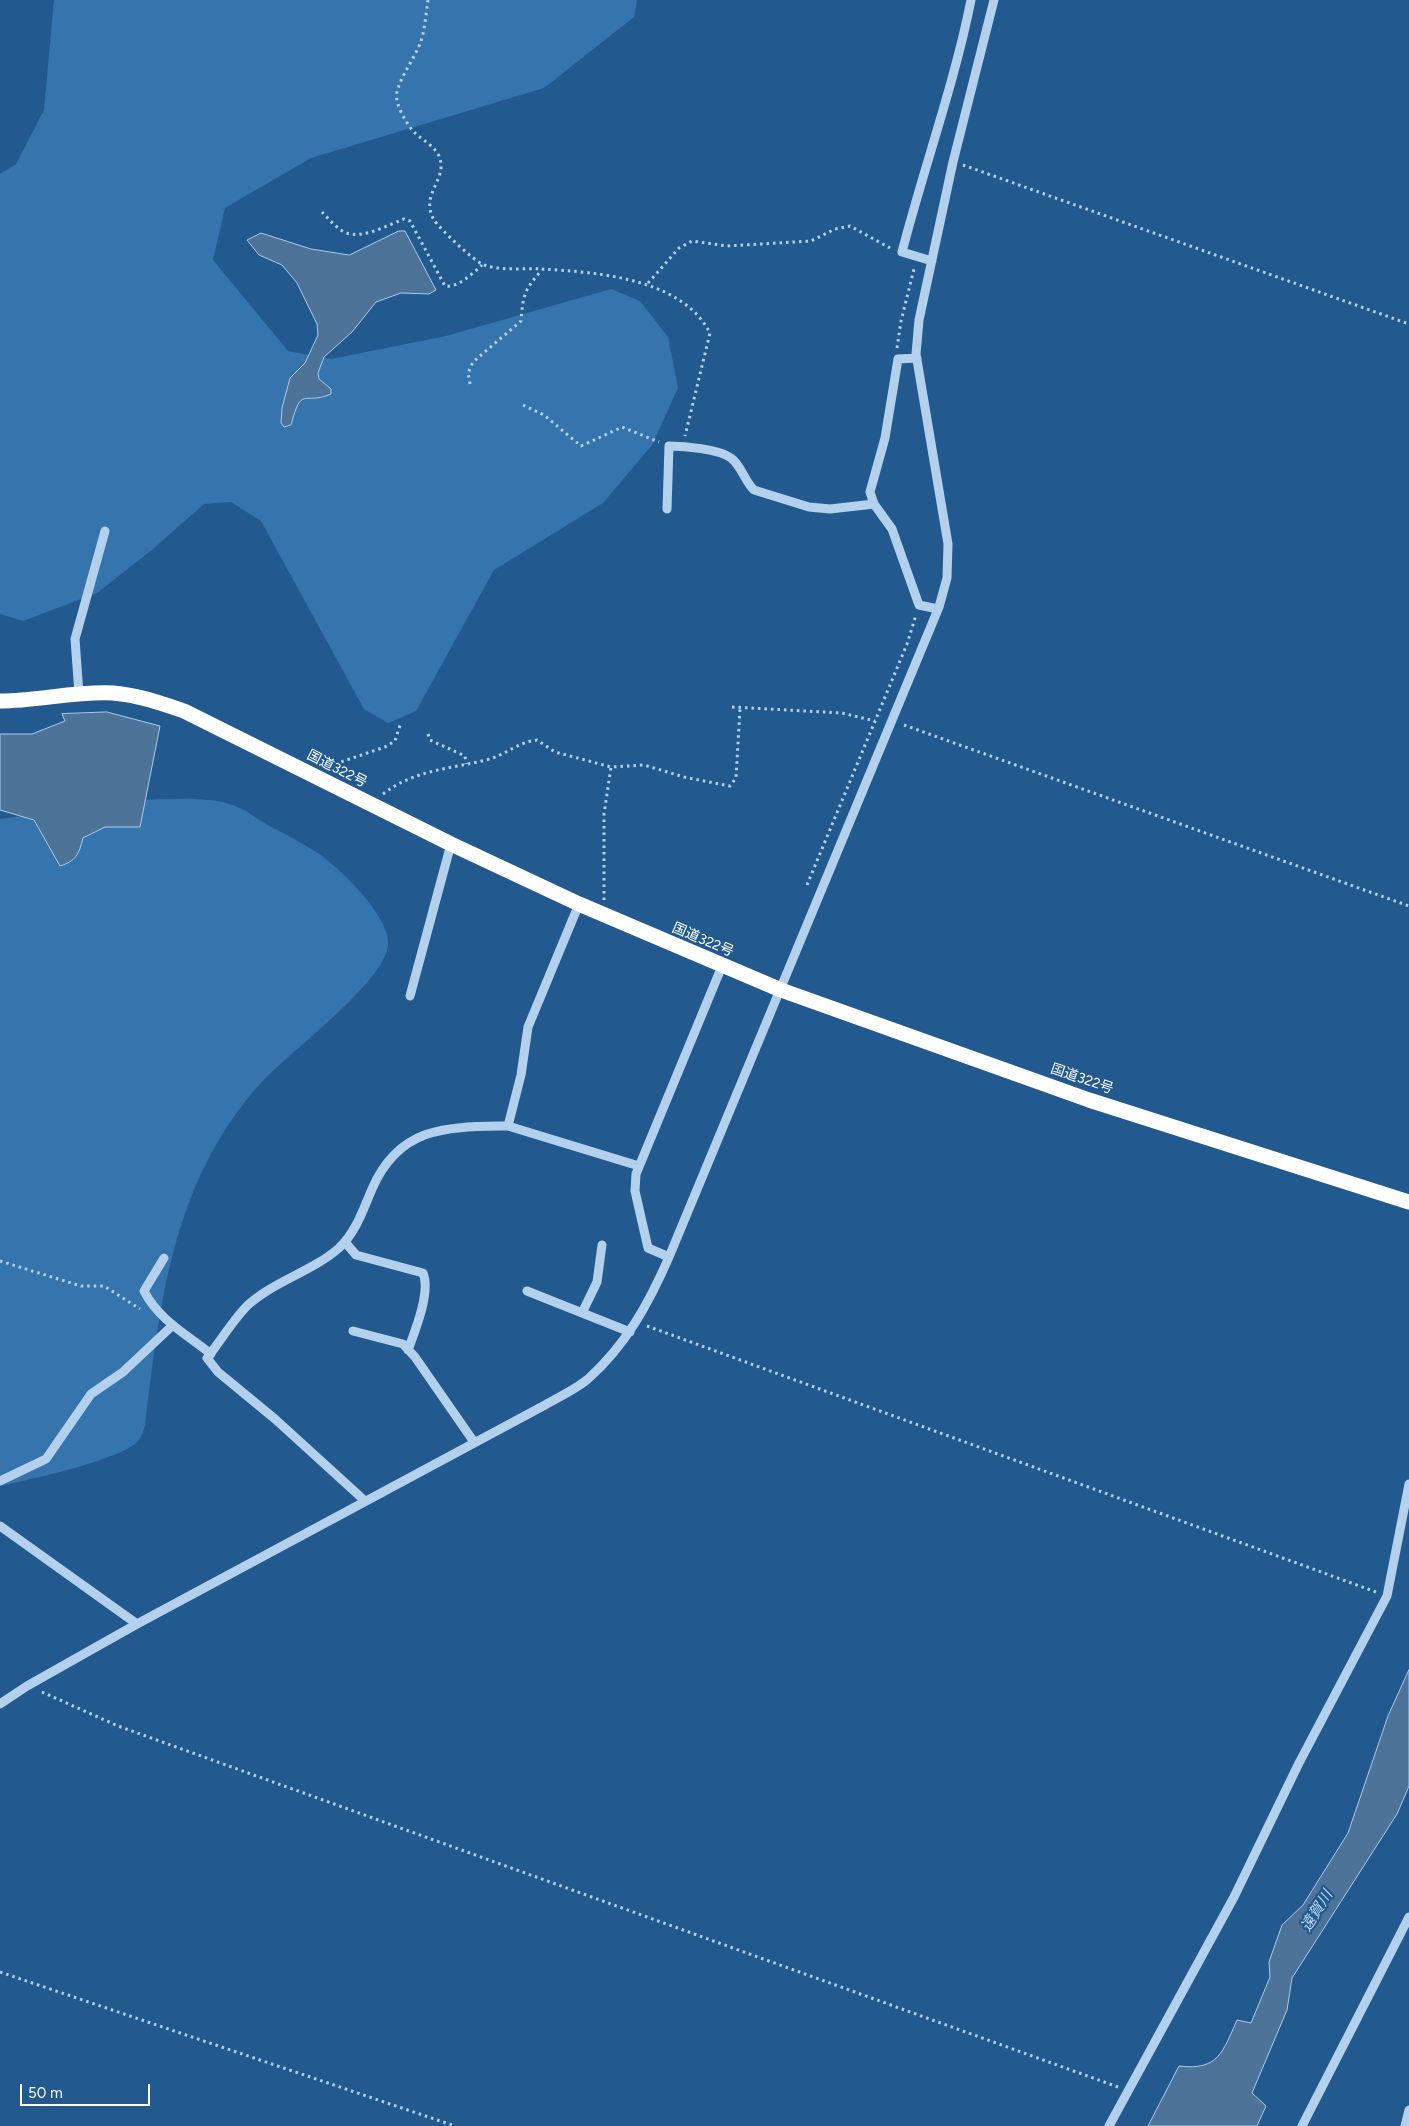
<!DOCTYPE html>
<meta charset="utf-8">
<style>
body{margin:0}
#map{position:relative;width:1409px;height:2126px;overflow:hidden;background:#225a90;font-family:Figtree,sans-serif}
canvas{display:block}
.scale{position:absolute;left:20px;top:2084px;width:130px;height:22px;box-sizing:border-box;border:2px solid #fff;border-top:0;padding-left:6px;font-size:15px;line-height:18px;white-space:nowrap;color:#fff;-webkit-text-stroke:4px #225a90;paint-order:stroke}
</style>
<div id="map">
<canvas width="1409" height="2126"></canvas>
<div class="scale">50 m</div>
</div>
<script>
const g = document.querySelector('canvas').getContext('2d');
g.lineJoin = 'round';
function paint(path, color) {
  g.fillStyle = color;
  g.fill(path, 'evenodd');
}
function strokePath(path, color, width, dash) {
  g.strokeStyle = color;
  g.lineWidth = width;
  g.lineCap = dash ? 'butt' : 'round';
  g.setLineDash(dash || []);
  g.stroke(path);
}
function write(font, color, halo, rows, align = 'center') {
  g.font = font + ' Figtree,"Noto Sans JP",sans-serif';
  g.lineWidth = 4.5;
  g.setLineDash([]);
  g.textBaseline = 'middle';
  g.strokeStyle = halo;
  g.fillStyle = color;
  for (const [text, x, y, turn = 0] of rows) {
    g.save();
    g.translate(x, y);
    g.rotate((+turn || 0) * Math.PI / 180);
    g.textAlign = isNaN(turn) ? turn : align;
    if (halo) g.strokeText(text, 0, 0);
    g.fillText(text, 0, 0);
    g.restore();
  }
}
paint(new Path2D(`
 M54 0H637L634 17 544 88 311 158 225 208 213 260 288 351 331 359 446 336 611 289 640 301 668 337 678 388 652 445 603 503 494 570 416 711 388 723 364 709 261 521 231 502 204 504 153 549 97 593 23 621 0 614V174L16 164 44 110Z
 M135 800C167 800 205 795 235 806 246 810 256 818 266 824 288 836 314 848 333 865 351 880 392 922 388 946 382 985 290 1051 261 1083 250 1094 240 1108 231 1121 169 1211 158 1320 145 1426 143 1430 142 1437 139 1440 123 1460 27 1480 0 1486V819Z`), '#3674ad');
const water = new Path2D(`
 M399 231H405L436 290 429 294 401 293 376 302 352 332 324 357 318 373 319 379 331 389V394C303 406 302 384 291 425L284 427 281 423 282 408 290 378 305 363 318 335 317 324 297 283 282 265 259 255 247 240 261 233 311 249 349 255Z
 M107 712 160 726 140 827H105L83 838C79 854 76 861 60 866L34 820 0 810V734H32L65 721 62 714Z
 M1409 1670V1786L1397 1814 1292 1978 1287 2010 1252 2093 1266 2106 1257 2126H1148L1179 2066C1219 2071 1223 2051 1237 2020L1251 2023 1270 1977 1269 1962 1282 1925 1303 1905 1348 1833 1388 1716Z`);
paint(water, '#4d7399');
strokePath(water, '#a7cced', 1);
strokePath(new Path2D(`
 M428 0C426 13 425 29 421 41 415 58 401 75 397 92 394 103 406 122 412 130 421 140 433 144 439 156 449 180 419 193 434 220 440 229 475 262 484 265 502 271 523 268 541 269 596 272 682 278 710 333L685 436
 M963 165 1409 324
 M322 212C329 219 339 232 350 234 367 237 388 225 404 219L410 221 445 286C458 288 473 273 482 265
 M648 283 679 248 692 241 727 246 811 241 835 229 850 226 890 248
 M897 348 901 321 914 269
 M470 384 468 373 473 362 521 321C523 295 524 290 542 270
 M523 405 544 415 581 446 622 427 659 442
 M732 707 842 713 875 721
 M904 725 1409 906
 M428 734 430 740 465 756 466 764
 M329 766 385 747 395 741 401 722
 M383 794C415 769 452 769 490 759 506 754 519 742 537 740L555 752 611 767
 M807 885 907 644 916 615
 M604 900V814L611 767 644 765 684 777 730 786 736 778 740 709
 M0 1261 81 1286H104L140 1309
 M647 1326 1376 1592
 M42 1692 118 1726 1118 2087
 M0 1972 455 2126`), '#b3d1ec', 3, [2.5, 4]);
strokePath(new Path2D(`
 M932 261 902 252C924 167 954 85 971 0
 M917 358 898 359 885 438 870 492 874 504 892 529 919 605 938 609
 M667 509 669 446C684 446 719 449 731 458 741 465 745 482 754 490L809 507 830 509 874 504
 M79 694 75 639 105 531
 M410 996 451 844
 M508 1126 639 1166
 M345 1242 356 1255 423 1273C431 1292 415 1331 408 1350
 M669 1257 648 1248 635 1191 636 1174 722 966
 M164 1258 144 1291C159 1320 186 1334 211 1354
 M527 1291 630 1332
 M582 1313 597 1282 602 1245
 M353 1331 403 1344 415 1357 474 1442
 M0 1481 46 1459 91 1394 123 1372 173 1325
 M364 1500 275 1419 218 1372 207 1358C220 1342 234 1318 249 1304 275 1281 313 1271 339 1248 356 1232 363 1210 372 1189 400 1125 448 1127 508 1126L521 1075 528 1027 579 904
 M0 1526 137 1624
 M0 1704 27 1686 137 1624 545 1405C559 1397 576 1389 588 1379 626 1345 649 1303 669 1257L939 607 947 578 948 544 916 354 919 320 953 162 994 0
 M1109 2126 1234 1897 1299 1763 1387 1596 1409 1484
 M1302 2126 1409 1917
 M1405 2126 1409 2110`), '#b3d1ec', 9);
strokePath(new Path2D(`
 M0 701C38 701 75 691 113 693 138 695 161 703 184 711L451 844 579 904 781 990 1089 1100 1409 1202`), '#fff', 15);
write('14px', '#fff', '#225a90', [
 ["国道322号",337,769,27],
 ["国道322号",703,940,23],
 ["国道322号",1082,1079,19]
]);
write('italic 15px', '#bfdaf3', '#225a90', [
 ["遠賀川",1317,1911,-58]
]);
</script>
